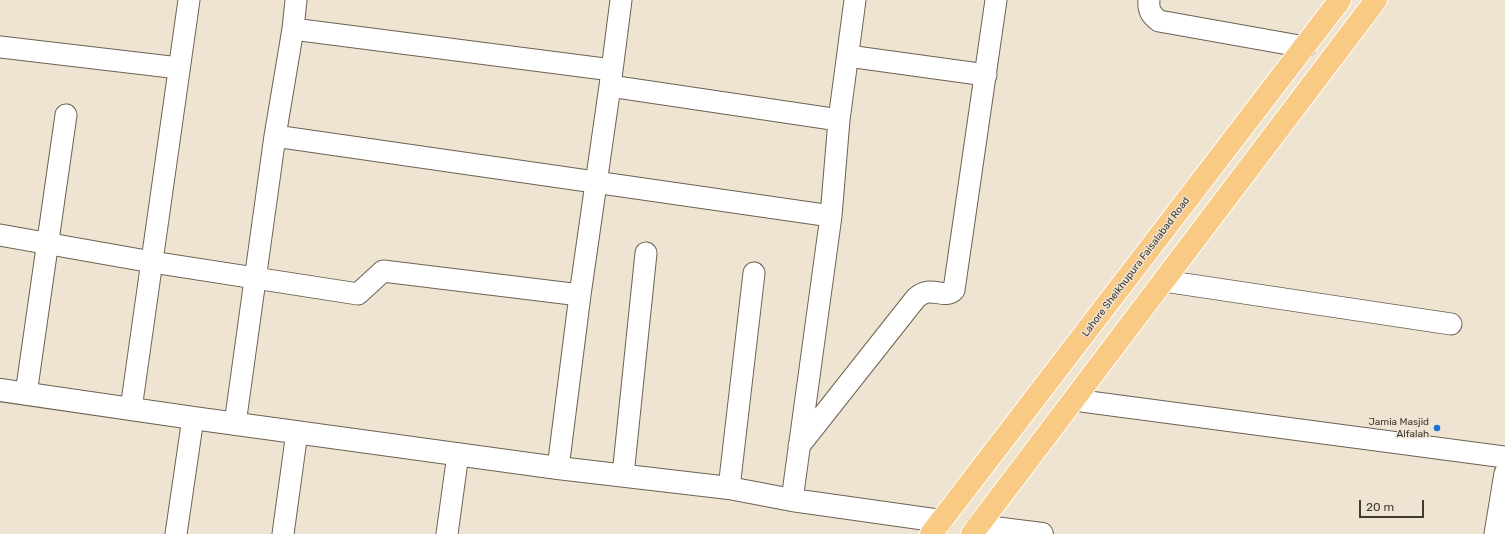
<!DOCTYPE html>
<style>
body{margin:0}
#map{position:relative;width:1505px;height:534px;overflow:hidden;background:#efe3d1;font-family:Rubik,sans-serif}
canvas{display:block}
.scale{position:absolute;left:1359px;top:500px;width:65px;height:18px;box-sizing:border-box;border:2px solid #3f3a33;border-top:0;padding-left:5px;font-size:12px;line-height:14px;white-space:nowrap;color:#3f3a33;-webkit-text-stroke:3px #efe3d1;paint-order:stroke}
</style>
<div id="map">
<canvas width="1505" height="534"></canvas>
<div class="scale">20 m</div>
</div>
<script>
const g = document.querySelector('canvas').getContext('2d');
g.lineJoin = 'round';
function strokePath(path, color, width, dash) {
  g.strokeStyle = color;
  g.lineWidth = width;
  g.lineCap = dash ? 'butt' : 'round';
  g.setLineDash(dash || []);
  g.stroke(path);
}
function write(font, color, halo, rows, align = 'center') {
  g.font = font + ' Rubik,sans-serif';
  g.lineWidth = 3;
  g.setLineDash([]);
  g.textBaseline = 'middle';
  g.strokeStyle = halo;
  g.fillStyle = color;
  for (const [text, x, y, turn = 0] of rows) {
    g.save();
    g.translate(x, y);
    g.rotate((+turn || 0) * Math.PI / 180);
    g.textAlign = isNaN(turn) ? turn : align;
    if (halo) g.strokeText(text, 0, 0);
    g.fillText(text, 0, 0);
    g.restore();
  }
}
const street = new Path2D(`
 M1149 0C1148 10 1151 15 1159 21L1305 47
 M293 29 612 70
 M0 47 179 68
 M848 56 986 75
 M610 86 839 120
 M275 136 831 216
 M0 235 152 262 358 294 383 271 580 295
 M1164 281 1451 324
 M26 394 66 115
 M1074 400 1505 457
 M131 409 189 0
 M235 424 275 136 293 29 296 0
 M799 446 916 298C931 284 944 300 954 290L996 0
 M558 468 580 295 610 86 621 0
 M623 475 646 253
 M729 488 754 273
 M792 500 831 216 839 120 855 0
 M176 534 193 418
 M283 534 297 432
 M447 534 458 454
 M1495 534 1505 473`);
const secondary = new Path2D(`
 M0 390 193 418 558 468 729 488 792 500 941 521
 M978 526 1042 534`);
const highway = new Path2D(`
 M931 534 1340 0
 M972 534 1376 0`);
strokePath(street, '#6d6253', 23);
strokePath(secondary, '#6d6253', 24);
strokePath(highway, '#fff', 24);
strokePath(street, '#fff', 21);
strokePath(secondary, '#fff', 22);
strokePath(highway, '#f9ca84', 22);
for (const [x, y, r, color] of [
 [1437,428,4,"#1b6fd9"]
]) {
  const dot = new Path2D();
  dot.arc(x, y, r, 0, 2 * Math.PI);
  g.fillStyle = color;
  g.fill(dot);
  strokePath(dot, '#efe3d1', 1.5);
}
write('10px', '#3f3a33', '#efe3d1', [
 ["Lahore Sheikhupura Faisalabad Road",1136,267,-53]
]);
write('10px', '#3f3a33', '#efe3d1', [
 ["Jamia Masjid",1429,422],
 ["Alfalah",1429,434]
], 'right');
</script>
